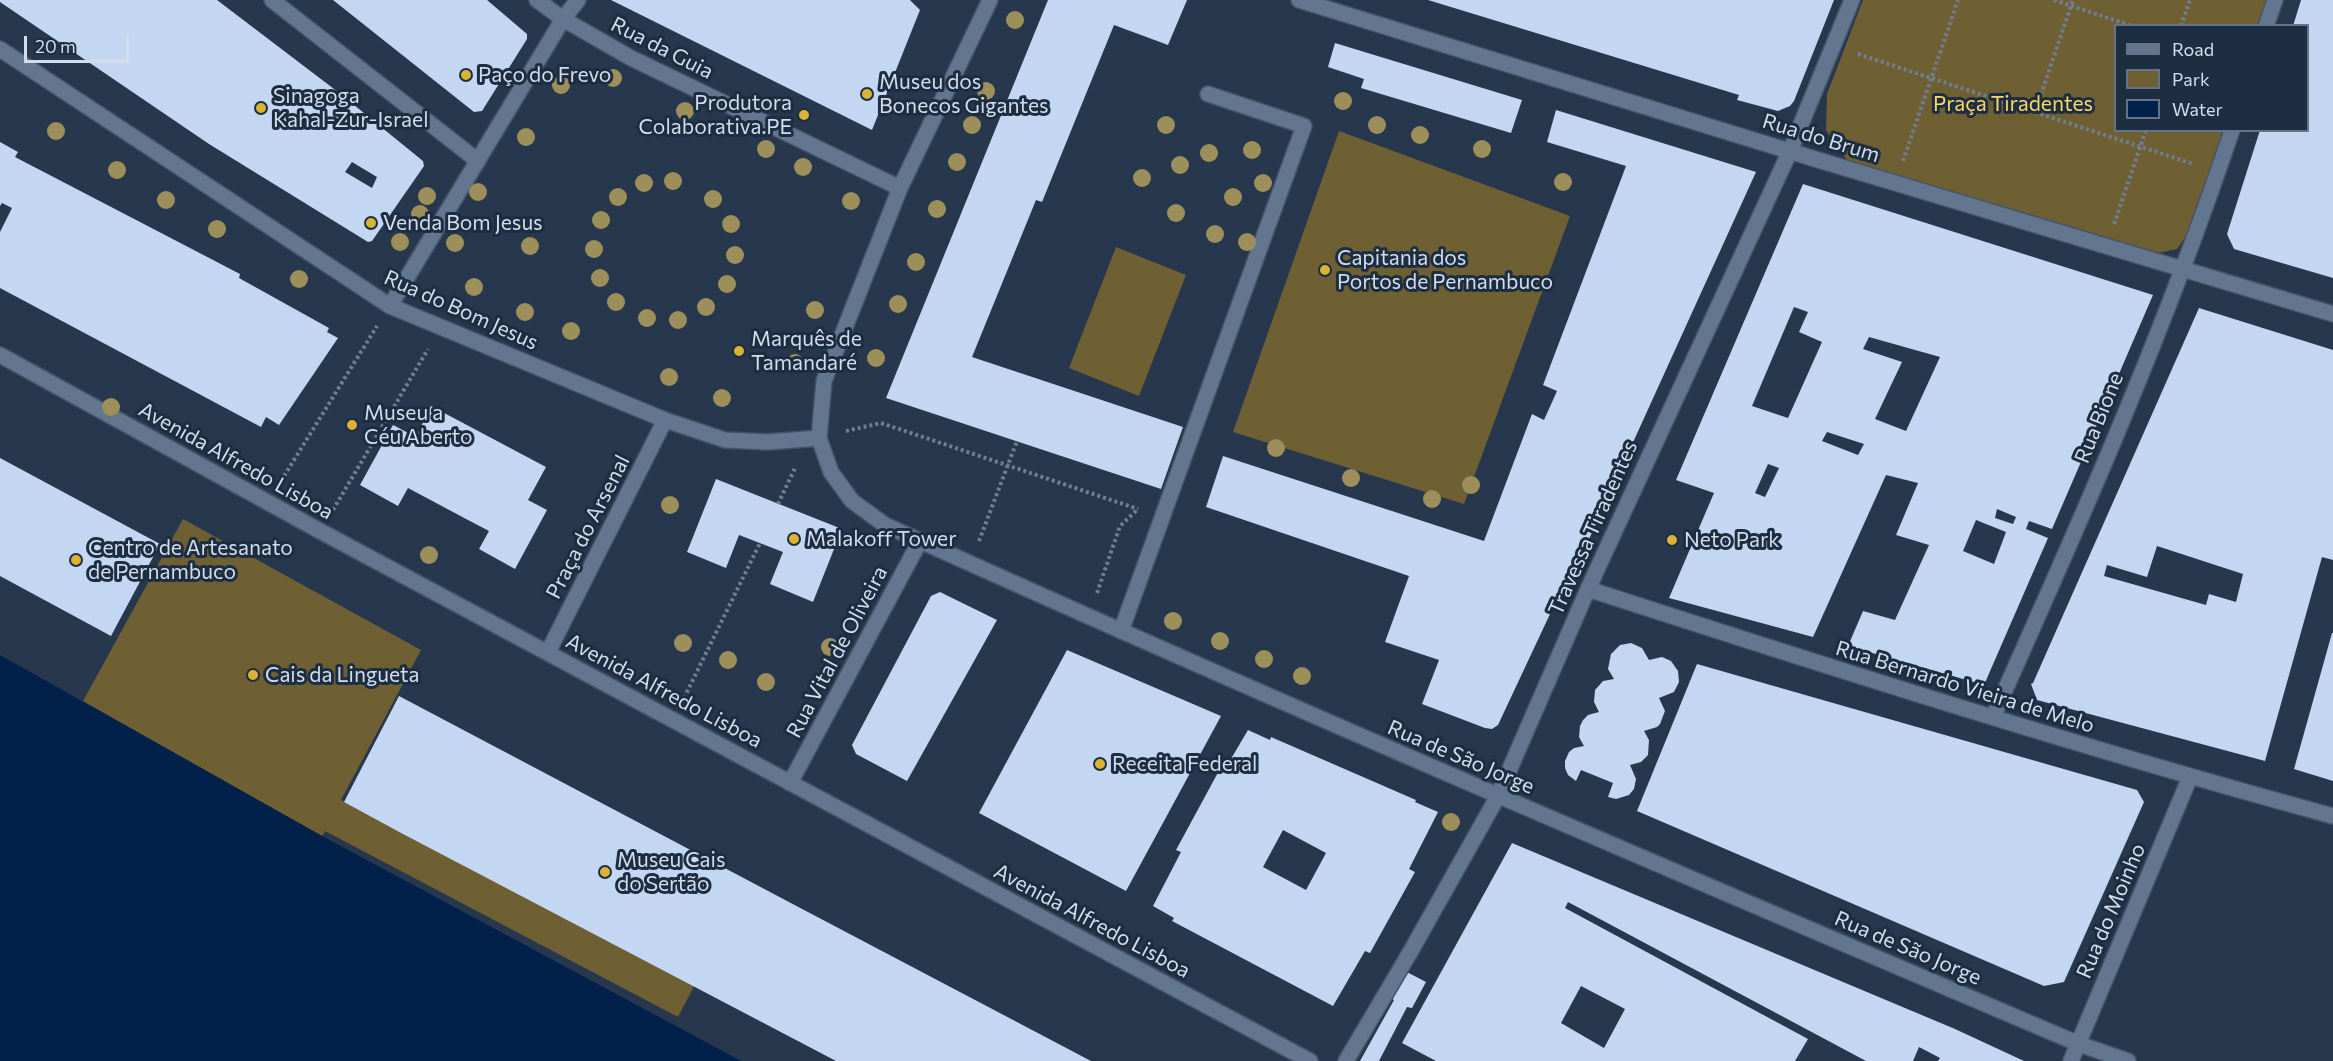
<!DOCTYPE html>
<meta charset="utf-8">
<style>
body{margin:0}
#map{position:relative;width:2333px;height:1061px;overflow:hidden;background:#27374d;font-family:Commissioner,sans-serif}
canvas{display:block}
.legend{position:absolute;left:2114px;top:24px;width:195px;height:108px;box-sizing:border-box;background:#1d2d42;border:2px solid #667386;margin:0;padding:8px 10px;list-style:none;font-size:18px;color:#d3ddeb}
.legend li{display:flex;align-items:center;gap:12px;height:30px}
.legend b{width:30px;border:2px solid #667386}
.scale{position:absolute;left:24px;top:36px;width:105px;height:27px;box-sizing:border-box;border:3px solid #d3ddeb;border-top:0;padding-left:8px;font-size:18px;line-height:21px;white-space:nowrap;color:#d3ddeb;-webkit-text-stroke:4px #1d2d42;paint-order:stroke}
</style>
<div id="map">
<canvas width="2333" height="1061"></canvas>
<ul class="legend">
<li><b style="height:8px;background:#63768f"></b>Road</li>
<li><b style="height:16px;background:#6f6033"></b>Park</li>
<li><b style="height:16px;background:#01214b"></b>Water</li>
</ul>
<div class="scale">20 m</div>
</div>
<script>
const g = document.querySelector('canvas').getContext('2d');
g.lineJoin = 'round';
function paint(path, color) {
  g.fillStyle = color;
  g.fill(path, 'evenodd');
}
function strokePath(path, color, width, dash) {
  g.strokeStyle = color;
  g.lineWidth = width;
  g.lineCap = dash ? 'butt' : 'round';
  g.setLineDash(dash || []);
  g.stroke(path);
}
function write(font, color, halo, rows, align = 'center') {
  g.font = font + ' Commissioner,sans-serif';
  g.lineWidth = 6;
  g.setLineDash([]);
  g.textBaseline = 'middle';
  g.strokeStyle = halo;
  g.fillStyle = color;
  for (const [text, x, y, turn = 0] of rows) {
    g.save();
    g.translate(x, y);
    g.rotate((+turn || 0) * Math.PI / 180);
    g.textAlign = isNaN(turn) ? turn : align;
    if (halo) g.strokeText(text, 0, 0);
    g.fillText(text, 0, 0);
    g.restore();
  }
}
paint(new Path2D(`
 M1863 0H2268L2259 25 2116 26V130L2225 131 2193 226 2177 249 2153 254 1847 160 1826 130 1827 94Z
 M1339 131 1570 216 1464 504 1233 432Z
 M1116 247 1186 275 1139 396 1069 368Z
 M183 519 421 650 341 800 694 986 678 1017 325 831 322 836 83 701Z`), '#6f6033');
paint(new Path2D(`
 M0 655 322 836 741 1061H0Z`), '#01214b');
paint(new Path2D(`
 M0 0H217L338 92 423 161 424 166 372 241 368 242 209 144 0 2ZM352 162 377 177 372 188 345 172Z
 M333 0H487L527 34V39L482 111 474 112Z
 M611 0H910L920 10 872 130Z
 M1048 0H1187L1168 45 1114 25 1042 202 1036 200 972 357 1183 427 1161 489 886 398Z
 M1428 0H1834L1794 101 1790 106 1778 111 1737 100 1739 95Z
 M2301 0H2333V278L2234 249 2227 234 2260 130H2308V26H2293Z
 M1335 43 1522 100 1511 133 1361 88 1364 79 1328 67Z
 M1556 110 1756 172 1569 583 1565 582 1498 725 1492 729 1485 728 1422 704 1439 660 1385 642 1409 576 1206 507 1223 456 1484 541 1532 414 1544 420 1557 391 1543 385 1626 166 1547 142Z
 M0 142 18 152 15 157 240 274 239 278 329 328 327 332 338 338 279 425 266 417 261 427 0 288V232L12 208 2 203 0 206Z
 M1803 184 2153 295 2052 529 2029 521 2026 529 2048 538 1984 685 1848 646 1863 611 1895 620 1929 545 1896 535 1918 483 1886 475 1813 637 1669 598 1714 493 1676 480ZM1794 307 1808 312 1799 332 1822 342 1788 418 1752 406ZM1869 337 1940 357 1906 431 1875 419 1902 362 1863 349ZM1827 432 1864 444 1858 455 1822 441ZM1768 464 1779 468 1765 497 1755 493ZM1997 509 2016 517 2013 524 1995 518ZM1976 520 2006 532 1994 564 1963 551Z
 M2199 308 2333 350V560L2322 557 2265 761 2037 700 2031 684 2033 683ZM2157 546 2243 574 2236 602 2209 594 2206 605 2104 576 2107 565 2147 577Z
 M431 406 546 467 528 500 547 510 515 569 479 549 489 531 468 520 408 488 398 506 360 485 393 425 416 437Z
 M0 458 160 544 111 636 0 576Z
 M716 479 842 529 813 602 770 584 783 552 739 535 726 568 687 552Z
 M940 592 997 620 907 781 856 754 852 745 931 596Z
 M2332 633H2333V781L2294 769Z
 M1631 643 1642 648 1649 660 1662 657 1671 661 1678 671 1679 682 1674 692 1659 698 1665 711 1660 724 1657 727 1644 731 1649 740 1648 755 1641 762 1630 765 1636 779 1634 789 1629 795 1616 799 1608 797 1613 783 1581 770 1576 781 1568 775 1565 768V761L1569 752 1574 748 1584 746 1579 737 1580 726 1583 720 1588 715 1599 712 1594 702 1595 690 1603 681 1614 679 1608 669 1611 654 1620 645Z
 M1067 650 1221 716 1126 891 979 813Z
 M1697 664 2137 790 2144 802 2064 982 2044 986 1637 811Z
 M399 696 806 911 1091 1061H836L403 834 344 802Z
 M1248 730 1270 740 1271 737 1416 800 1415 802 1438 812 1409 869 1415 872 1370 953 1365 951 1333 1006 1172 921 1174 918 1153 906 1181 852 1176 850 1221 767 1225 769ZM1283 830 1326 853 1306 890 1263 867Z
 M1512 843 1955 1029 2024 1061H1938L1940 1058 1919 1047 1913 1061H1866L1568 902 1565 908 1808 1039 1795 1061H1436L1402 1043ZM1581 986 1625 1009 1604 1048 1561 1023Z
 M1403 970 1426 982 1412 1008 1407 1007 1379 1061H1360L1394 1000 1389 997Z`), '#c3d6f2');
const lane = new Path2D(`
 M1121 631 1304 126 1208 94`);
const street = new Path2D(`
 M272 0 478 161
 M537 0 563 19 631 58 900 188
 M990 0 900 188 824 381 819 438 831 472 852 501 885 525C1280 704 1680 874 2079 1044L2128 1061
 M1299 0 1815 159 2333 314
 M2266 26 2275 0
 M0 49 390 306 665 420 725 440 768 442 819 438
 M390 306 563 19 578 0
 M1588 589C1835 669 2082 748 2333 816
 M548 652 665 420
 M1993 717C2079 525 2165 331 2232 130
 M790 783 920 541
 M1346 1061 1412 949 1498 796 1588 589 1790 151 1852 0
 M2071 1061 2190 777`);
const secondary = new Path2D(`
 M0 355 320 531 1310 1061`);
strokePath(lane, '#465366', 18);
strokePath(street, '#465366', 18);
strokePath(secondary, '#465366', 18);
strokePath(new Path2D(`
 M2054 0 2132 26
 M2181 26 2190 0
 M1858 54 2193 164
 M2035 112 2073 0
 M1903 161 1958 0
 M2114 224 2146 130
 M846 431 881 423 1138 509
 M281 481 377 326
 M778 504 796 466
 M333 510 428 349
 M979 541 1017 441
 M1097 593 1120 526 1137 510
 M684 698 760 543`), '#707e90', 4, [3, 3]);
strokePath(lane, '#63768f', 15);
strokePath(street, '#63768f', 15);
strokePath(secondary, '#63768f', 15);
g.fillStyle = '#9c8f5a';
for (const [x, y] of [
 [1015,20],
 [613,78],
 [561,85],
 [986,91],
 [1343,101],
 [685,111],
 [972,125],
 [1166,125],
 [1377,125],
 [56,131],
 [1420,135],
 [526,137],
 [766,149],
 [1482,149],
 [1252,150],
 [1209,153],
 [957,162],
 [1180,165],
 [803,167],
 [117,170],
 [1142,178],
 [673,181],
 [1563,182],
 [644,183],
 [1263,183],
 [478,192],
 [427,196],
 [618,197],
 [1233,197],
 [713,199],
 [166,200],
 [851,201],
 [937,209],
 [1176,213],
 [420,214],
 [601,220],
 [731,224],
 [217,229],
 [1215,234],
 [400,242],
 [1247,242],
 [455,243],
 [530,246],
 [594,249],
 [735,255],
 [916,262],
 [600,278],
 [299,279],
 [727,284],
 [474,287],
 [616,302],
 [898,304],
 [706,307],
 [815,310],
 [525,312],
 [647,318],
 [678,320],
 [571,331],
 [876,358],
 [795,363],
 [669,377],
 [722,398],
 [111,407],
 [1276,448],
 [1351,478],
 [1471,485],
 [1432,499],
 [670,505],
 [429,555],
 [1173,621],
 [1220,641],
 [683,643],
 [830,647],
 [1264,659],
 [728,660],
 [1302,676],
 [766,682],
 [1451,822]
]) {
  g.beginPath();
  g.arc(x, y, 9, 0, 2 * Math.PI);
  g.fill();
}
for (const [x, y, r, color] of [
 [466,75,6,"#dab334"],
 [867,94,6,"#dab334"],
 [261,108,6,"#dab334"],
 [804,115,6,"#dab334"],
 [371,223,6,"#dab334"],
 [1325,270,6,"#dab334"],
 [739,351,6,"#dab334"],
 [352,425,6,"#dab334"],
 [794,539,6,"#dab334"],
 [1672,540,6,"#dab334"],
 [76,560,6,"#dab334"],
 [253,675,6,"#dab334"],
 [1100,764,6,"#dab334"],
 [605,872,6,"#dab334"]
]) {
  const dot = new Path2D();
  dot.arc(x, y, r, 0, 2 * Math.PI);
  g.fillStyle = color;
  g.fill(dot);
  strokePath(dot, '#1d2d42', 2);
}
write('21px', '#d3ddeb', '#1d2d42', [
 ["Rua da Guia",662,48,27],
 ["Rua do Brum",1821,138,17],
 ["Rua do Bom Jesus",461,310,24],
 ["Rua Bione",2099,418,-68],
 ["Avenida Alfredo Lisboa",236,461,29],
 ["Praça do Arsenal",588,527,-63],
 ["Travessa Tiradentes",1593,528,-66],
 ["Rua Vital de Oliveira",837,652,-62],
 ["Rua Bernardo Vieira de Melo",1965,687,17],
 ["Avenida Alfredo Lisboa",664,691,28],
 ["Rua de São Jorge",1461,757,23],
 ["Rua do Moinho",2111,911,-67],
 ["Avenida Alfredo Lisboa",1092,921,28],
 ["Rua de São Jorge",1908,948,23]
]);
write('21px', '#d3ddeb', '#1d2d42', [
 ["Paço do Frevo",478,75],
 ["Museu dos",879,82],
 ["Bonecos Gigantes",879,106],
 ["Sinagoga",273,96],
 ["Kahal-Zur-Israel",273,120],
 ["Produtora",792,103,"right"],
 ["Colaborativa.PE",792,127,"right"],
 ["Venda Bom Jesus",383,223],
 ["Capitania dos",1337,258],
 ["Portos de Pernambuco",1337,282],
 ["Marquês de",751,339],
 ["Tamandaré",751,363],
 ["Museu a",364,413],
 ["Céu Aberto",364,437],
 ["Malakoff Tower",806,539],
 ["Neto Park",1684,540],
 ["Centro de Artesanato",88,548],
 ["de Pernambuco",88,572],
 ["Cais da Lingueta",265,675],
 ["Receita Federal",1112,764],
 ["Museu Cais",617,860],
 ["do Sertão",617,884]
], 'left');
write('21px', '#fcd764', '#1d2d42', [
 ["Praça Tiradentes",2013,104]
]);
</script>
